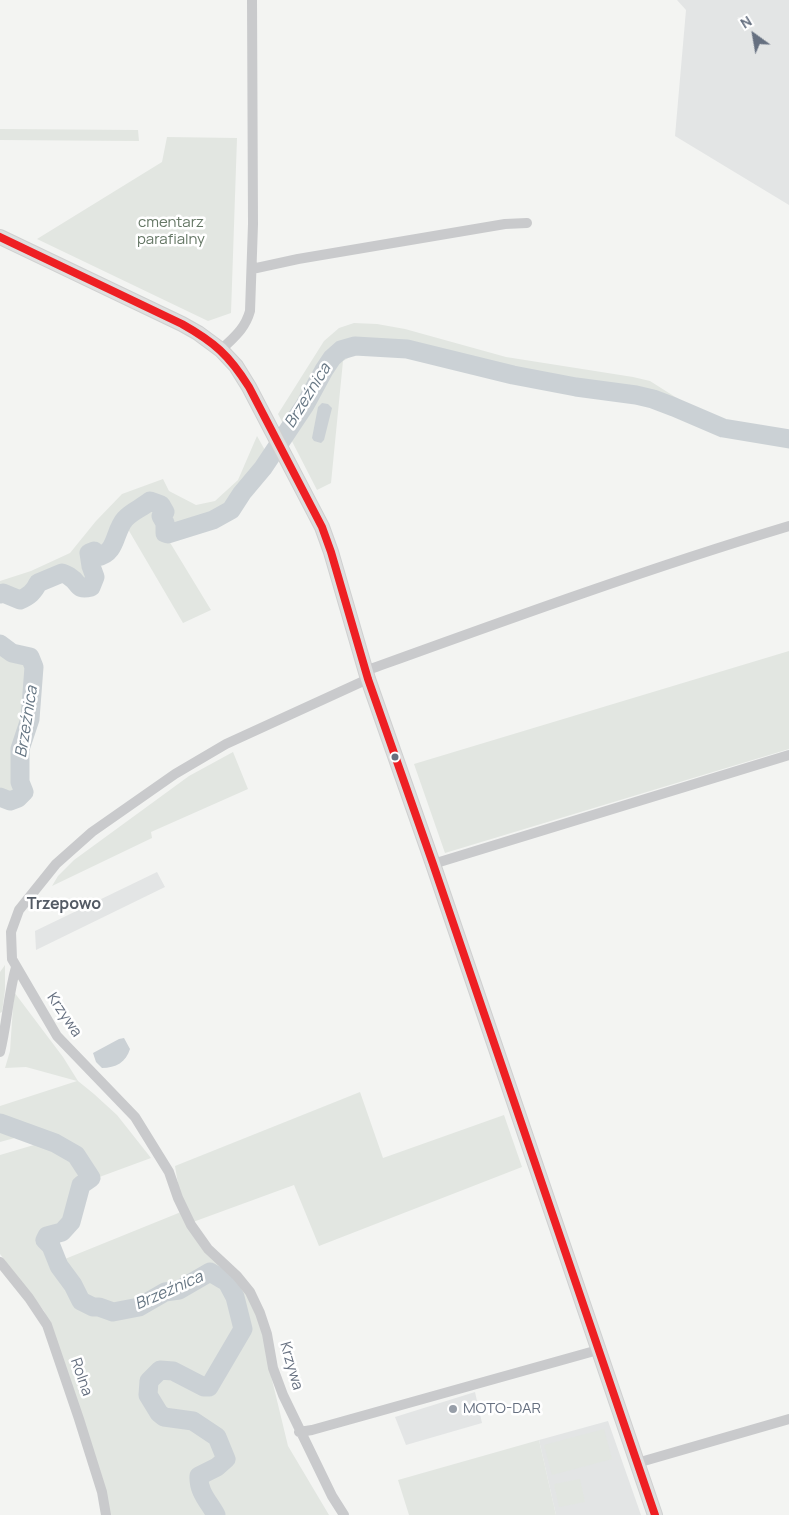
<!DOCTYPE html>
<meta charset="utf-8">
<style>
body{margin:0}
#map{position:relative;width:789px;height:1515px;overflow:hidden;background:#f3f4f2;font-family:Manrope,sans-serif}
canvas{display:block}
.north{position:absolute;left:729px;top:10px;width:50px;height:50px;-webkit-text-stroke:4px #fff;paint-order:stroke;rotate:328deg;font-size:14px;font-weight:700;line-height:20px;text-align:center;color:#667080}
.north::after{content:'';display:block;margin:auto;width:18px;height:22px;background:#667080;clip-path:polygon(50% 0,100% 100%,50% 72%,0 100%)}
</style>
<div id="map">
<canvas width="789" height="1515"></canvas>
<div class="north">N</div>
</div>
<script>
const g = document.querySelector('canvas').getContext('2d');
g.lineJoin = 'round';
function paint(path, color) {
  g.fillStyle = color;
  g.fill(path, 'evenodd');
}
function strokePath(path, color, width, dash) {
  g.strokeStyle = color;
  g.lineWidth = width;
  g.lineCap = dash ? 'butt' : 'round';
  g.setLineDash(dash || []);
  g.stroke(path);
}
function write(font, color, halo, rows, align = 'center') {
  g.font = font + ' Manrope,sans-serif';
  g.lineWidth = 5;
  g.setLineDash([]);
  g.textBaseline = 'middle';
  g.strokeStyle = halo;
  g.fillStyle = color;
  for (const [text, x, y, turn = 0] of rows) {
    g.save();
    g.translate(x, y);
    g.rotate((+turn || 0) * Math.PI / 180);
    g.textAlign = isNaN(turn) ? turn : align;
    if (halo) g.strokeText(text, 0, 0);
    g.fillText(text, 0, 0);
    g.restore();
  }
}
paint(new Path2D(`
 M677 0H789V205L675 136 686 10Z
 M157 872 165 887 36 950 35 931Z
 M475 1392 482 1423 406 1445 395 1417Z
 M608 1421 641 1515H556L539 1440Z`), '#e3e5e5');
paint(new Path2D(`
 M0 129 138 130 139 141 0 140Z
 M167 137 237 138 231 313 208 321 37 239 162 162Z
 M354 323 377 324 405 329 506 357 633 377 650 381 691 407 726 420 789 431V444L732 435 649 404 615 397 534 386 416 359 377 352 357 353 343 361 331 483 317 490 278 414 324 341 339 328Z
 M257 436 266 452 265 457 229 507 209 519 167 531V523L163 515 166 511 163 505 151 498C132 512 114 518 111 545L101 555 99 554 95 549 89 550C84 559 89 569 93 577L89 585 85 587 79 585 73 576 63 571C56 574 47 576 40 579 31 584 31 596 19 596 13 597 7 592 0 591V581L31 571 70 553 96 521 122 494 163 479 169 491 196 505 215 501 238 480Z
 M150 504 160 506 162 511 159 515 162 523 161 534 166 536 211 610 183 623 125 524C127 513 142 511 150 504Z
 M0 647 11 656 28 658 32 665 28 719 23 739 17 750 18 780 22 790 20 795 9 799 3 796 0 787Z
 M789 651V749L445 853 414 764Z
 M233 752 248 789 151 832 152 838 52 886 58 876 74 860 189 776Z
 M5 965V990L2 1012 0 1013V972Z
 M14 992 63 1057 78 1081 94 1094 117 1115 151 1158 94 1179C90 1171 84 1159 77 1153 61 1140 20 1128 0 1120V1106L77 1081 26 1067 5 1068 10 1051Z
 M360 1092 383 1158 504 1115 522 1167 319 1246 294 1185 193 1222 179 1190 175 1166Z
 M0 1127 22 1136 0 1142Z
 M44 1142 75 1157 88 1178C69 1188 78 1205 68 1221 62 1231 48 1230 43 1239 49 1246 54 1255 54 1265L69 1284 80 1304 94 1312 98 1310 113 1314 139 1310 166 1294 180 1293 210 1276 225 1283 231 1292 240 1330 208 1385 204 1386 177 1369 159 1368 148 1379 145 1396 157 1414 166 1420 192 1424 215 1438 223 1459C215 1466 206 1469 197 1475 198 1491 206 1501 213 1515H110L54 1335 44 1311 0 1254V1155Z
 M181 1212 246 1292 261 1324 267 1359 288 1446 329 1515H218L212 1503 204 1494 202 1476 218 1469 227 1460 228 1456 221 1437 194 1420 165 1416 160 1413C155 1394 144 1392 159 1373L165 1372 204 1390 211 1389 246 1328C247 1312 238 1291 227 1279 223 1275 215 1272 209 1268L188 1282 164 1291 137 1304 115 1308 89 1304 81 1297 73 1281 62 1267 60 1261Z
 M604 1429 612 1459 552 1475 544 1445Z
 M539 1440 556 1515H409L398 1480Z
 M580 1479 585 1502 559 1507 554 1484Z`), '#e2e6e1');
paint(new Path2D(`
 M322 403 328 404 332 408 324 440 321 443 314 441 312 438 318 407Z
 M124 1038 130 1049C126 1062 116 1068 102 1068L96 1062 93 1053 119 1039Z`), '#cbd1d5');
strokePath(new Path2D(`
 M0 594 3 593 20 600C29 596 34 592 38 583L62 573C65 574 68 575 70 577 80 583 76 591 91 587L95 577 91 566 89 553 94 551 97 557C117 554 114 531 125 519 132 511 142 508 150 501L161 505 165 512 161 516 165 523V533L168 534 213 520 231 510 242 493 263 468 305 405 324 370 332 358 341 350 355 346 407 349 513 375 576 387 636 395 653 399 674 407 723 428 789 439
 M0 644 12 653 30 657 34 667 30 719 20 749V782L24 792 18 798 10 801 0 797
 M0 1123 55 1143 76 1155 91 1178 81 1185 71 1222 62 1232 47 1236 45 1240 51 1246 59 1266 73 1285 81 1301 93 1307H99L113 1312 139 1307 165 1292 179 1290 210 1272 227 1282 235 1297 243 1329 209 1387H204L173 1371 160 1370 149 1381 148 1395 159 1413 164 1417 193 1421 217 1437 226 1459 217 1467 199 1476C198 1492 209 1502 216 1515`), '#cbd1d5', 19);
const secondary = new Path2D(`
 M0 237 182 324 198 333 221 350 236 366 249 387 322 527 331 552 368 679 433 864 655 1515`);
strokePath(secondary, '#cfd0d0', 16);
strokePath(new Path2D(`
 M252 269 298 259 505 224 527 223
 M221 350C234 337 245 329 250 311L253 224 252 0
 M365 671C506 620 646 569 789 526
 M433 864 789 755
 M0 1052C7 1024 8 995 16 967
 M0 1262 29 1298 47 1325 79 1419 102 1492 106 1515
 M299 1432 312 1430 598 1350
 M637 1463 789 1419
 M344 1515 332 1496 283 1395 273 1368 267 1334 260 1313 250 1292 237 1276 208 1249 191 1225 178 1198 169 1172 135 1117 57 1036 12 959 11 932 19 910 56 864 92 832 175 774 226 744 368 679`), '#c9cacc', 10);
strokePath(secondary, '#dedfdf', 14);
strokePath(new Path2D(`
 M0 237 182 324C214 342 229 355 249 387L322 527 331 552 368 679 433 864 655 1515`), '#ee1f23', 8);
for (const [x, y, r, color] of [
 [395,757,4.5,"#667080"],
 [453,1409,5,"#979ea8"]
]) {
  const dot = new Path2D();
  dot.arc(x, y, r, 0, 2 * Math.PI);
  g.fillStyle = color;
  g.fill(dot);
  strokePath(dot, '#fff', 2);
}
write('15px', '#657765', '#fff', [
 ["cmentarz",171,223],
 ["parafialny",171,240]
]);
write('15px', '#667080', '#fff', [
 ["Krzywa",64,1015,56],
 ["Krzywa",291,1366,74],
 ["Rolna",81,1377,71]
]);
write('15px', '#667080', '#fff', [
 ["MOTO-DAR",463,1409]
], 'left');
write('italic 16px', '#677784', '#fff', [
 ["Brzeźnica",308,396,-58],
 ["Brzeźnica",27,722,-81],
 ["Brzeźnica",169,1291,-24]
]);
write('bold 16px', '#545b65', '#fff', [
 ["Trzepowo",64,905]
]);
</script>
